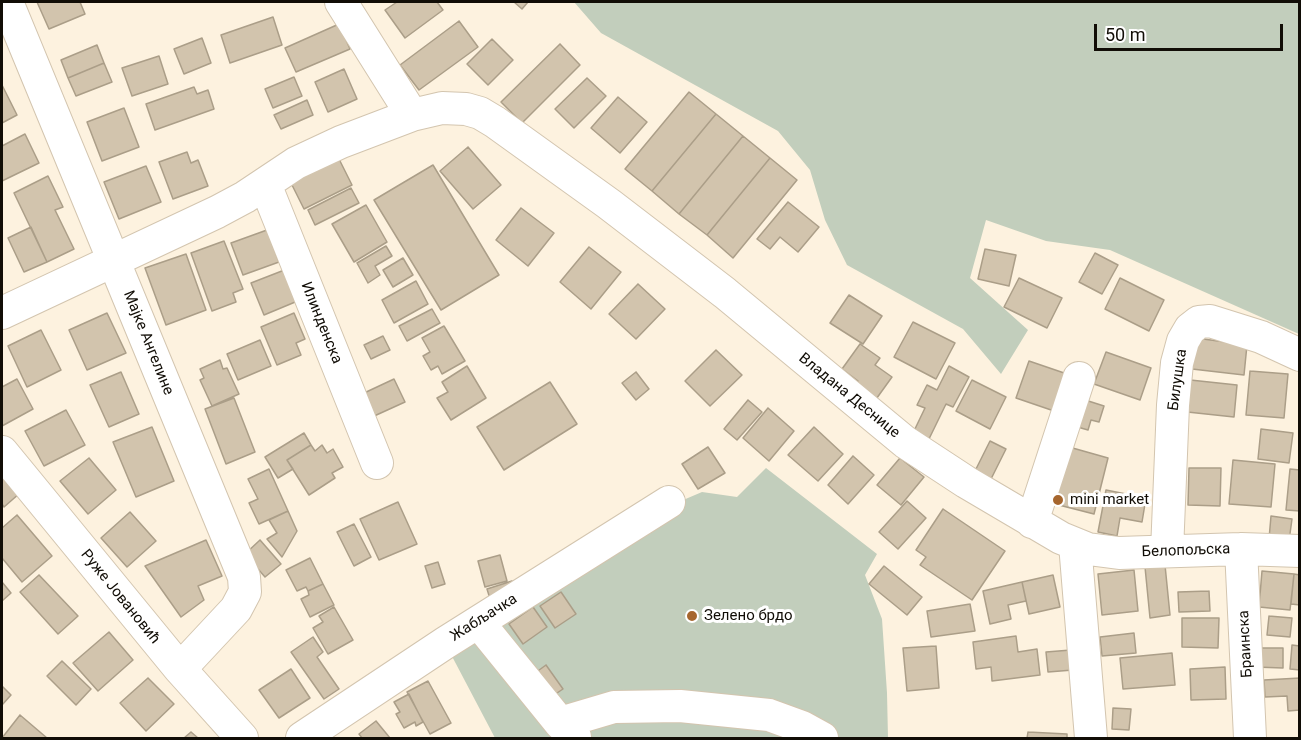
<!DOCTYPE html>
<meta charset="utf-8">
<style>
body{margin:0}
#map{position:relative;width:1301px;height:740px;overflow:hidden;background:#fdf2df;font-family:Roboto,sans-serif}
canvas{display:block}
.frame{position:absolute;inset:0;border:3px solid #110d06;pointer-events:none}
.scale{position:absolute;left:1094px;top:24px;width:189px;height:27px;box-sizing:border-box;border:3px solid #110d06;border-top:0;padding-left:8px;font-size:18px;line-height:21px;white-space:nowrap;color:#110d06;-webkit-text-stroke:4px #fff;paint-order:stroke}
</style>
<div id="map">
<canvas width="1301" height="740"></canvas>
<div class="frame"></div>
<div class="scale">50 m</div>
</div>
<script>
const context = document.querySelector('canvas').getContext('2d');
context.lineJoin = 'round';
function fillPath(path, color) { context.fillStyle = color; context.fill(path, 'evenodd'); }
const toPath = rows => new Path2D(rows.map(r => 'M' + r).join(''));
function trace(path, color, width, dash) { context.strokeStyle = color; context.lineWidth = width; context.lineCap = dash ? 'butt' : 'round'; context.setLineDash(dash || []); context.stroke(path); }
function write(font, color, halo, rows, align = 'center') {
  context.font = font + ' Roboto,sans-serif'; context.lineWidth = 6; context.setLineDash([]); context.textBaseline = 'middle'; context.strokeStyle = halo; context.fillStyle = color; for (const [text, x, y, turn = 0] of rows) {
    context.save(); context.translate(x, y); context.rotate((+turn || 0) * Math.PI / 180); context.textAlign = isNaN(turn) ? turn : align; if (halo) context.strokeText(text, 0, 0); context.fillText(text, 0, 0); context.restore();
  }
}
fillPath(toPath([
 [574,2,1299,2,1299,334,1110,250,1046,241,986,220,970,278,1028,330,1001,374,963,329,847,265,825,220,810,170,778,131,601,33],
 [766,468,877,554,865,575,882,619,887,693,888,738,495,738,445,643,648,515,702,492,737,497]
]), '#c2cebc');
const building = toPath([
 [37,2,80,2,85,14,49,29,37,2],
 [397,2,437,2,443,10,405,38,385,10,397,2],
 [514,2,528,2,522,9,514,2],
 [273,17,282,45,230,63,221,35,273,17],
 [459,21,478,47,419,90,400,65,459,21],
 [339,24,350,49,296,72,285,48,339,24],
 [202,38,211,63,184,74,174,49,202,38],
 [492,39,513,60,488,85,467,64,492,39],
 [560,44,580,65,522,123,501,102,560,44],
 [97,45,104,63,68,78,61,60,97,45],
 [159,56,168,84,132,96,122,68,159,56],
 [104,63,112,82,76,96,68,78,104,63],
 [344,69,357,99,328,112,315,82,344,69],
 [294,77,302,96,273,108,265,89,294,77],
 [587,78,606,96,574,128,555,109,587,78],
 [2,85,17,115,2,123,2,85],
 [194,87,197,94,208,90,214,109,155,130,146,104,194,87],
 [689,92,716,114,652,191,625,169,689,92],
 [618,97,647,122,620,153,591,128,618,97],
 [307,100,313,115,281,129,274,115,307,100],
 [124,108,139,147,102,161,87,122,124,108],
 [716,114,743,136,679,214,652,191,716,114],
 [25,134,39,163,2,181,2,146,25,134],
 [743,136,770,158,707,235,679,214,743,136],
 [468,147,501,185,473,209,440,171,468,147],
 [187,152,191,163,198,160,208,186,173,199,159,162,187,152],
 [336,153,352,185,304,209,288,177,336,153],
 [770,158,797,180,733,258,707,235,770,158],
 [433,165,499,275,441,310,374,200,433,165],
 [146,166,161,202,119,219,104,182,146,166],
 [48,176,63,207,55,210,74,249,47,262,14,193,48,176],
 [351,188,359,203,315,225,308,210,351,188],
 [788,202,819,227,798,252,780,237,770,249,757,239,788,202],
 [366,205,387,242,354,262,332,224,366,205],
 [521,208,554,233,528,266,496,240,521,208],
 [31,227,47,262,24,272,8,238,31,227],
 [267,230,279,262,243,275,231,243,267,230],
 [224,241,243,289,233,293,236,302,212,311,191,253,224,241],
 [386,246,392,256,375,266,380,275,368,283,357,263,386,246],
 [589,247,621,272,591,309,560,282,589,247],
 [985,249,1016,255,1009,286,978,279,985,249],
 [1095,253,1118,265,1102,294,1079,282,1095,253],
 [186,254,206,310,166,325,145,268,186,254],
 [403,258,413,275,393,287,383,270,403,258],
 [287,269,300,300,264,315,251,283,287,269],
 [1019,278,1062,298,1047,328,1004,307,1019,278],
 [1120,278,1164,300,1149,331,1105,309,1120,278],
 [416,281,428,304,394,323,382,300,416,281],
 [638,284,665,309,636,339,609,314,638,284],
 [849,295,882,316,863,344,830,323,849,295],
 [432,309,440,323,407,341,399,326,432,309],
 [107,313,126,353,87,370,69,330,107,313],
 [294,313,305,339,296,343,301,355,277,365,261,327,294,313],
 [913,322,955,343,936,379,894,357,913,322],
 [444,326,465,361,442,374,438,366,431,370,423,356,430,352,422,338,444,326],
 [41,330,61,370,27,387,8,346,41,330],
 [383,336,390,350,371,359,364,345,383,336],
 [1196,338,1247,345,1244,375,1192,369,1196,338],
 [260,340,271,366,238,380,227,354,260,340],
 [860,344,880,358,875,365,892,377,874,402,854,387,858,381,842,369,860,344],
 [716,350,742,375,710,406,685,381,716,350],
 [1106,352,1151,368,1140,400,1094,384,1106,352],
 [220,360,223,369,227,368,239,394,212,406,200,380,204,378,200,369,220,360],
 [1029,361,1070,375,1057,412,1016,398,1029,361],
 [467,366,486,398,451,420,437,398,448,392,442,382,467,366],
 [949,366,969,377,953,407,946,404,928,441,913,433,925,408,917,405,927,385,937,390,949,366],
 [1250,371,1288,374,1284,418,1246,415,1250,371],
 [121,372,139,414,109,427,90,385,121,372],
 [636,372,649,389,636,400,622,383,636,372],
 [17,379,33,409,2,426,2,387,17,379],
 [394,379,405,402,372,417,362,394,394,379],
 [1181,379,1237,385,1234,417,1178,411,1181,379],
 [972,380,1006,397,990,429,956,411,972,380],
 [550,382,577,424,504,470,477,427,550,382],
 [234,398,255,452,226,464,205,409,234,398],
 [1082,399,1104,406,1099,422,1091,420,1088,430,1074,426,1082,399],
 [748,400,762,412,737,440,724,429,748,400],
 [768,408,794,431,769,461,743,438,768,408],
 [66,410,85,445,44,466,25,431,66,410],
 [152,427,174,481,136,497,113,442,152,427],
 [814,427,843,454,818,481,788,455,814,427],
 [1261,429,1293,433,1289,463,1258,459,1261,429],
 [304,433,311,445,287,460,293,469,278,478,265,457,304,433],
 [990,441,1006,449,991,479,975,471,990,441],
 [311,445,315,451,322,445,327,453,333,449,343,467,332,473,335,478,309,495,287,460,311,445],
 [1062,445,1108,458,1094,514,1047,502,1062,445],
 [708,447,725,473,698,489,682,464,708,447],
 [853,456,874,475,848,504,828,485,853,456],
 [89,458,116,490,88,514,60,481,89,458],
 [900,458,924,477,901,505,877,485,900,458],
 [1233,460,1275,464,1271,507,1229,504,1233,460],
 [1189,468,1221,468,1220,506,1188,505,1189,468],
 [269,469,288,511,259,524,249,503,258,499,248,479,269,469],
 [1290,469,1300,470,1300,511,1286,510,1290,469],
 [2,472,20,493,4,507,2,504,2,472],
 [1106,490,1146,498,1142,522,1120,518,1117,536,1098,532,1106,490],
 [907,501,926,518,898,549,879,532,907,501],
 [398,502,417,544,379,560,360,519,398,502],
 [943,509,1005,551,972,600,920,565,926,557,916,550,943,509],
 [288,511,297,531,282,557,267,539,277,533,269,520,288,511],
 [130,512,156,541,127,567,101,538,130,512],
 [17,515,52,556,22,582,2,558,2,528,17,515],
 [1271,516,1292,519,1289,541,1269,539,1271,516],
 [354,524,371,557,354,566,337,532,354,524],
 [206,540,222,576,198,586,204,600,181,617,145,566,206,540],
 [260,540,281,564,265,577,245,554,260,540],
 [500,555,507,581,485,587,478,561,500,555],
 [310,558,323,584,308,591,306,587,297,591,286,570,310,558],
 [438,562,445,584,432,588,425,566,438,562],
 [1165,565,1170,615,1150,618,1145,567,1165,565],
 [884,566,922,597,907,615,869,584,884,566],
 [1134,570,1138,611,1102,615,1098,574,1134,570],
 [1262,571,1294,574,1290,610,1259,607,1262,571],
 [1294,574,1300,575,1300,605,1291,604,1294,574],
 [39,575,78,616,58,634,20,592,39,575],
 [1053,575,1060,607,1029,614,1022,582,1053,575],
 [512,581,516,594,491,602,487,589,512,581],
 [2,582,11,593,2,601,2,582],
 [1022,582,1026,601,1008,605,1011,619,990,624,983,591,1022,582],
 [323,584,334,605,310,617,301,599,309,595,308,591,323,584],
 [1209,591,1210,611,1179,612,1178,592,1209,591],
 [561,592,576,614,555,628,540,606,561,592],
 [970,604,975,631,931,637,927,611,970,604],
 [334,607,353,640,328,654,313,628,323,622,319,616,334,607],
 [533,607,547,627,523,644,509,624,533,607],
 [1269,616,1292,618,1290,637,1267,635,1269,616],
 [1182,618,1219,618,1218,648,1182,647,1182,618],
 [109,632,133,660,98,691,73,663,109,632],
 [1134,633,1136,653,1102,656,1100,637,1134,633],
 [1016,636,1018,652,1037,649,1040,675,992,681,991,667,976,669,973,642,1016,636],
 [313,637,323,652,317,657,339,689,324,699,291,652,313,637],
 [1292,645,1300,646,1300,670,1290,669,1292,645],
 [936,646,939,688,907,691,903,648,936,646],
 [1255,648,1283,648,1283,668,1255,667,1255,648],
 [1071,650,1073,670,1048,672,1046,652,1071,650],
 [1172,653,1175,685,1123,689,1120,658,1172,653],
 [62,661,91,689,76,705,47,676,62,661],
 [546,665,563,689,548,699,531,676,546,665],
 [1225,667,1226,699,1191,700,1190,669,1225,667],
 [291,669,310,698,279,718,259,690,291,669],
 [148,678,174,704,146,731,120,703,148,678],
 [1300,678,1300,710,1288,711,1287,696,1265,697,1264,680,1300,678],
 [428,681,451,723,430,734,407,692,428,681],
 [2,686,11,695,2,705,2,686],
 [409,694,423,722,416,726,415,722,404,728,396,714,400,712,394,702,409,694],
 [1113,708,1131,709,1129,730,1112,729,1113,708],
 [20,715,47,738,2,738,20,715],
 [376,721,390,738,362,738,359,734,376,721],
 [191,732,198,738,184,738,191,732],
 [1028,732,1067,734,1067,738,1027,738,1028,732]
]);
fillPath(building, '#d2c4ad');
trace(building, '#ab9e88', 1.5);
const minor = toPath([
 [7,2,244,577,245,592,236,609,180,669],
 [341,2,412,115],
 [265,184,377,463],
 [2,313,217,212,245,197,296,163,341,142,412,115,442,108,466,109,480,113,495,122,609,204,725,293,905,442,966,482,1061,538,1088,549,1119,553,1241,549,1300,551],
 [2,452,180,669,242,738],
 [1032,522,1079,378],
 [1075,544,1091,738],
 [1241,549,1250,738],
 [1167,551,1173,405,1177,363,1183,341,1190,329,1199,322,1210,321,1261,337,1300,355],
 [479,623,560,723,575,737],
 [560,723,614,707,680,706,769,715,802,727,822,738],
 [302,738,445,643,669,502]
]);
trace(minor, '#d3c5af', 34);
trace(minor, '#fff', 32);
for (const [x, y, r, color] of [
 [1058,500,6,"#a6662e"],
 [692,616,6,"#a6662e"]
]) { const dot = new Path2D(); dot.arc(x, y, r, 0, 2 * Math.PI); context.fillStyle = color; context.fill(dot); trace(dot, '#fff', 2); }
write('15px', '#110d06', '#fff', [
 ["Илинденска",321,323,68],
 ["Мајке Ангелине",148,343,68],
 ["Билушка",1178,380,-82],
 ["Владана Деснице",849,396,39],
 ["Белопољска",1186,551,-2],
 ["Руже Јовановић",120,597,51],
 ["Жабљачка",484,618,-32],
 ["Браинска",1246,644,-93]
]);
write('15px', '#110d06', '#fff', [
 ["mini market",1070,500],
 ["Зелено брдо",704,616]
], 'left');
</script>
